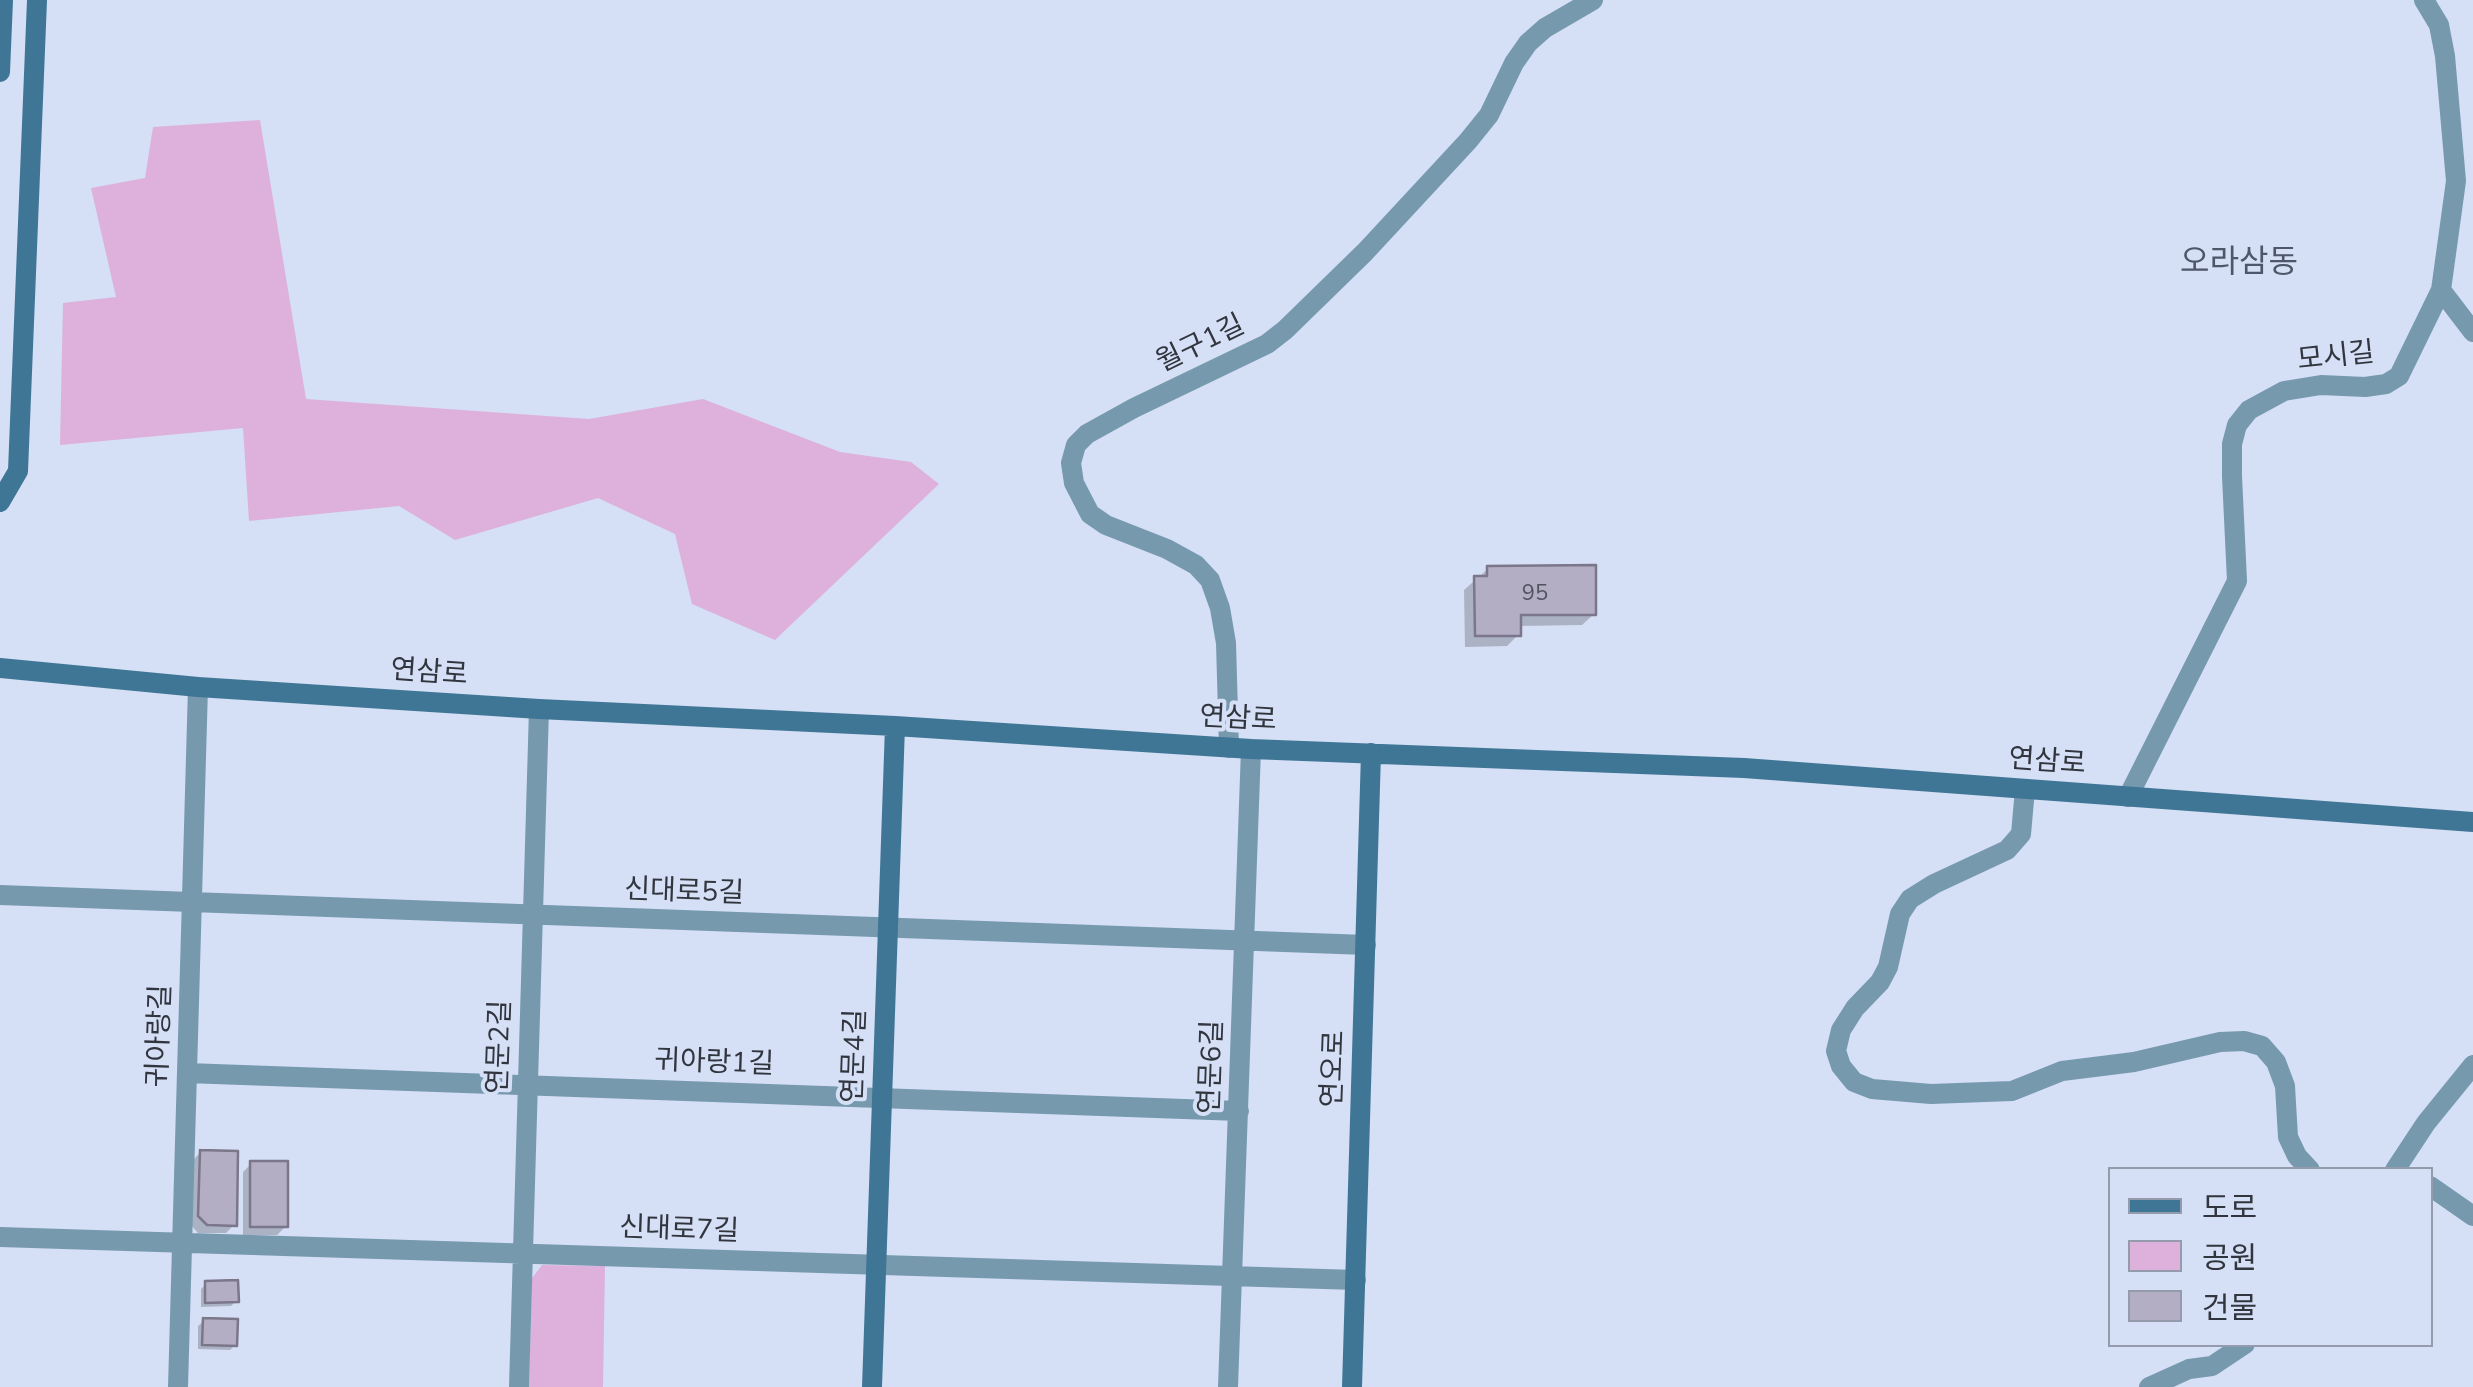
<!DOCTYPE html>
<meta charset="utf-8">
<style>
body{margin:0}
#map{position:relative;width:2473px;height:1387px;overflow:hidden;background:#d5dff5;font-family:"Nunito Sans","Noto Sans KR",sans-serif}
canvas{display:block}
.legend{position:absolute;left:2108px;top:1167px;width:325px;height:180px;box-sizing:border-box;background:#d5dff5;border:2px solid #939bac;margin:0;padding:12px 18px;list-style:none;font-size:30px;color:#31353e}
.legend li{display:flex;align-items:center;gap:20px;height:50px}
.legend b{width:50px;border:2px solid #939bac}
</style>
<div id="map">
<canvas width="2473" height="1387"></canvas>
<ul class="legend">
<li><b style="height:12px;background:#3f7695"></b>도로</li>
<li><b style="height:28px;background:#ddb1dc"></b>공원</li>
<li><b style="height:28px;background:#b3aec4"></b>건물</li>
</ul>
</div>
<script>
const context = document.querySelector('canvas').getContext('2d');
context.lineJoin = 'round';
function fillPath(path, color) { context.fillStyle = color; context.fill(path, 'evenodd'); }
const toPath = rows => new Path2D(rows.map(r => 'M' + r).join(''));
function trace(path, color, width, dash) { context.strokeStyle = color; context.lineWidth = width; context.lineCap = dash ? 'butt' : 'round'; context.setLineDash(dash || []); context.stroke(path); }
function write(font, color, halo, rows, align = 'center') {
  context.font = font + ' "Nunito Sans","Noto Sans KR",sans-serif'; context.lineWidth = 8; context.setLineDash([]); context.textBaseline = 'middle'; context.strokeStyle = halo; context.fillStyle = color; for (const [text, x, y, turn = 0] of rows) {
    context.save(); context.translate(x, y); context.rotate((+turn || 0) * Math.PI / 180); context.textAlign = isNaN(turn) ? turn : align; if (halo) context.strokeText(text, 0, 0); context.fillText(text, 0, 0); context.restore();
  }
}
fillPath(toPath([
 [260,120,306,399,589,419,703,399,840,452,911,462,939,484,775,640,692,604,675,534,598,498,455,540,399,506,249,521,243,428,60,445,63,303,116,297,91,188,145,178,153,127],
 [542,1265,605,1266,603,1387,529,1387,532,1278]
]), '#ddb1dc');
fillPath(toPath([
 [1489,568,1594,614,1582,625,1518,626,1518,635,1507,646,1465,647,1464,590],
 [201,1152,234,1225,226,1233,198,1233,191,1225,192,1161],
 [251,1164,286,1226,277,1235,243,1235,243,1172],
 [206,1284,236,1301,231,1306,201,1307,201,1289],
 [204,1321,235,1345,230,1350,198,1349,198,1326]
]), '#0003');
const building = toPath([
 [1596,565,1596,615,1521,615,1521,636,1475,636,1474,576,1487,576,1487,566,1596,565],
 [200,1150,238,1151,237,1226,207,1225,198,1216,200,1150],
 [250,1161,288,1161,288,1227,250,1227,250,1161],
 [238,1280,239,1302,205,1303,205,1281,238,1280],
 [203,1318,238,1319,237,1346,202,1345,203,1318]
]);
fillPath(building, '#b3aec4');
trace(building, '#7b768a', 2.5);
trace(toPath([
 [2441,290,2473,332],
 [1229,748,1226,643,1220,608,1210,580,1196,565,1167,549,1106,525,1090,514,1074,483,1071,463,1076,445,1087,434,1134,408,1267,344,1285,330,1365,252,1468,141,1489,115,1514,63,1528,43,1545,28,1593,0],
 [2025,789,2021,834,2007,850,1934,884,1910,899,1900,914,1888,967,1880,982,1855,1008,1841,1030,1836,1051,1841,1066,1854,1082,1872,1089,1931,1094,2012,1091,2062,1071,2134,1062,2220,1042,2244,1041,2262,1046,2276,1062,2285,1086,2288,1137,2297,1156,2310,1170],
 [2128,797,2237,581,2232,476,2232,444,2237,425,2249,410,2284,391,2321,385,2365,387,2386,384,2399,376,2441,290,2456,181,2445,56,2439,25,2424,0],
 [0,895,1366,945],
 [187,1073,1239,1111],
 [2395,1170,2426,1123,2473,1065],
 [2430,1186,2473,1216],
 [0,1237,1356,1280],
 [178,1387,198,687],
 [519,1387,539,709],
 [1228,1387,1251,749],
 [2149,1387,2189,1369,2212,1366,2245,1344]
]), '#7699ae', 20);
trace(toPath([
 [0,72,3,0],
 [0,502,18,471,37,0],
 [0,668,198,687,539,709,895,726,1251,749,1744,768,2473,822],
 [872,1387,895,726],
 [1352,1387,1371,753]
]), '#3f7695', 20);
write('22px', '#525360', null, [
 ["95",1535,595]
]);
write('28px', '#31353e', '#d5dff5', [
 ["월구1길",1201,345,-26],
 ["모시길",2336,358,-6],
 ["연삼로",429,674,4],
 ["연삼로",1238,720,3],
 ["연삼로",2047,763,4],
 ["신대로5길",684,893,2],
 ["귀아랑길",161,1036,-88],
 ["연문2길",501,1047,-88],
 ["연문4길",856,1056,-88],
 ["귀아랑1길",714,1064,2],
 ["연문6길",1213,1067,-88],
 ["연오로",1335,1069,-88],
 ["신대로7길",679,1231,2]
]);
write('32px', '#4e5669', '#d5dff5', [
 ["오라삼동",2239,264]
]);
</script>
